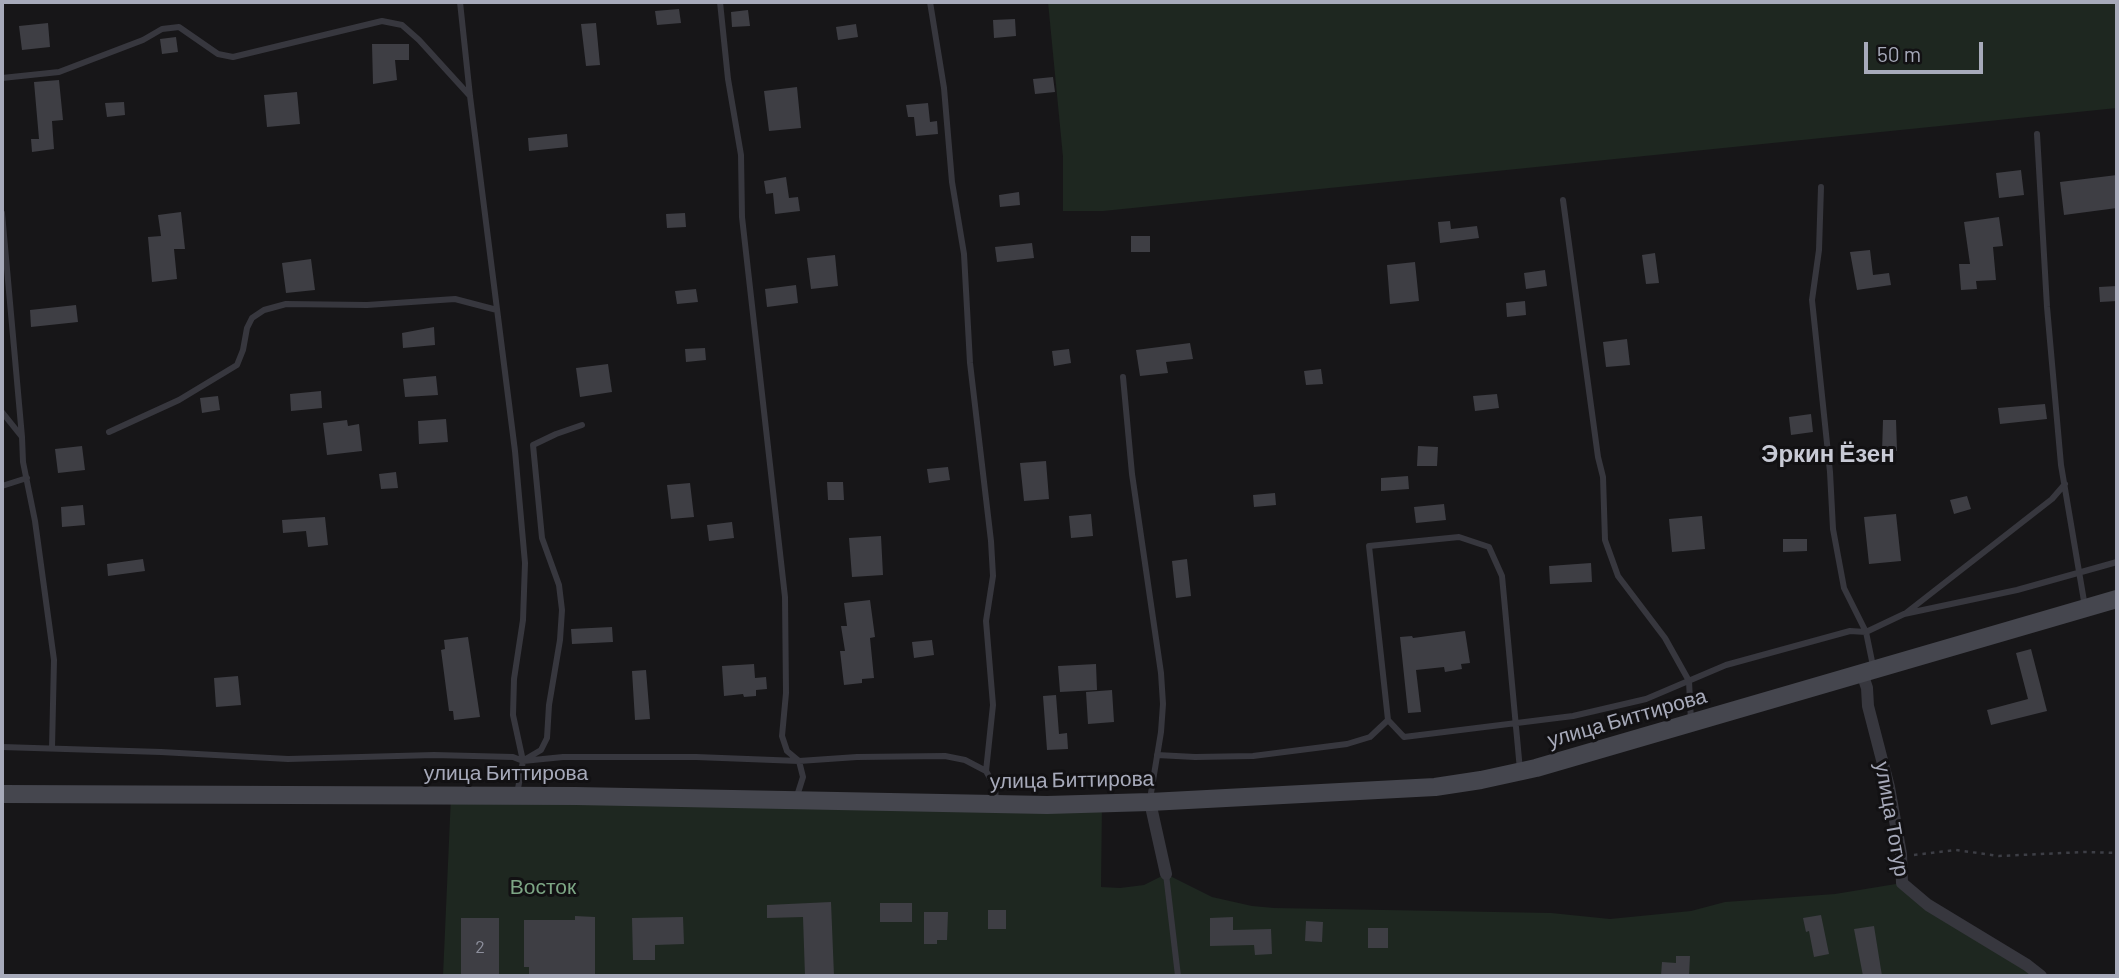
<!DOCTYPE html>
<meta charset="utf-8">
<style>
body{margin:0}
#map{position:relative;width:2119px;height:978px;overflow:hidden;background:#171618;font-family:Barlow,sans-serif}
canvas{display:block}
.frame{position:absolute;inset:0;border:4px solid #a7aaba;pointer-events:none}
.scale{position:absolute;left:1864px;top:42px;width:119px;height:32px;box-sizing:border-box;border:4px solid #a7aaba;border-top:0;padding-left:9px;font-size:21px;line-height:24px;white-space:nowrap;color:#a7aaba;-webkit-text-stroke:5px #121113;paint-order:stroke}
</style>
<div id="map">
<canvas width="2119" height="978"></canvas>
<div class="frame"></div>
<div class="scale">50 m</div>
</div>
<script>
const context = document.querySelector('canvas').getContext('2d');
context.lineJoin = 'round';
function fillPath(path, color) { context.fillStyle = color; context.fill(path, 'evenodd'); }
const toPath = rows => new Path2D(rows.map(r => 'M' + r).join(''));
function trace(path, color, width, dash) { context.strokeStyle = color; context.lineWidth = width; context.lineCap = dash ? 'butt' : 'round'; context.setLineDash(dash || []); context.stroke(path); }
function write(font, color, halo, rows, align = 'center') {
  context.font = font + ' Barlow,sans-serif'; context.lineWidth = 6; context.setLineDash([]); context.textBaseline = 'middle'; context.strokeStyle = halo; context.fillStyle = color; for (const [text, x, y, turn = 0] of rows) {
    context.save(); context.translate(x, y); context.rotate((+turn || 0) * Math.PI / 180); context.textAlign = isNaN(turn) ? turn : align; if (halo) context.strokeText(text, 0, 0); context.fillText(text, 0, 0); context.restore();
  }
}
fillPath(toPath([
 [1048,2,2117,2,2117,108,1103,211,1063,211,1063,157],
 [451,796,1102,803,1101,887,1120,888,1144,885,1166,874,1212,897,1252,906,1274,908,1551,913,1610,919,1691,911,1725,902,1835,894,1902,883,2041,976,443,976]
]), '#1e2720');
fillPath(toPath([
 [679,9,681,23,657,25,655,11],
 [748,10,750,26,732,27,731,12],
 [1015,19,1016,36,994,38,993,20],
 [48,23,50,47,22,50,19,26],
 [596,23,600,65,586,66,581,24],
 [856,24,858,37,838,40,836,27],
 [176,37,178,52,162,54,160,39],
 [372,44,409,44,409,60,395,60,397,80,373,84],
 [1053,77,1055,92,1035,94,1033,79],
 [59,80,63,120,52,121,54,149,32,152,31,139,39,139,34,82],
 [797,87,801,128,769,131,764,91],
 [297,92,300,124,267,127,264,95],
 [124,102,125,115,107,117,105,103],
 [928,103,930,122,937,121,938,134,916,136,914,117,908,117,906,105],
 [567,134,568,147,529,151,528,138],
 [2021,170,2024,195,1999,198,1996,173],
 [2117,175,2117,208,2064,215,2060,182],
 [786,177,789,198,798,197,800,211,775,214,773,193,766,194,764,181],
 [1019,192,1020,205,1000,207,999,195],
 [181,212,185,249,174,249,177,279,152,282,148,237,161,236,158,215],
 [685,213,686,227,667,228,666,214],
 [1999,217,2003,246,1993,247,1996,280,1976,281,1977,289,1961,290,1959,264,1970,264,1964,222],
 [1450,221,1451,229,1477,226,1479,238,1440,243,1438,222],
 [1131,236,1150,236,1150,252,1131,252],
 [1032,243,1034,258,997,262,995,247],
 [1870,250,1873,275,1889,273,1891,285,1857,290,1850,252],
 [1655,253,1659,283,1646,284,1642,255],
 [835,255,838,286,811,289,807,258],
 [311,259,315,290,286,293,282,263],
 [1415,262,1419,301,1390,304,1387,265],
 [1545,270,1547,286,1526,289,1524,273],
 [796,285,798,303,767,307,765,289],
 [2117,286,2117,301,2100,302,2099,287],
 [696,289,698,302,677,304,675,291],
 [1525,301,1526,315,1507,317,1506,303],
 [76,305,78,322,31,327,30,310],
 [434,327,435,345,403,348,402,333],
 [1627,339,1630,365,1606,367,1603,342],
 [1190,343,1193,359,1166,362,1168,373,1140,376,1136,350],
 [705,348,706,360,686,362,685,349],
 [1069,349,1071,363,1054,366,1052,351],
 [608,364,612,392,580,397,576,368],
 [1321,369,1323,384,1306,385,1304,371],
 [436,376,438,395,405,397,403,379],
 [321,391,322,408,291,411,290,394],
 [1497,394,1499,408,1475,411,1473,396],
 [218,396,220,410,202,413,200,398],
 [2045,404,2047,419,2000,424,1998,408],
 [1811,414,1813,432,1791,435,1789,417],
 [446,419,448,442,419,444,418,421],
 [347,420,348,426,359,424,362,451,327,455,323,423],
 [1883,420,1896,420,1897,451,1882,452],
 [82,446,85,470,58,473,55,449],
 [1418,446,1438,447,1437,466,1417,466],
 [1046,461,1049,499,1024,501,1020,463],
 [948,467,950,480,929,483,927,469],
 [396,472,398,488,381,489,379,474],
 [1408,476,1409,489,1381,491,1381,478],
 [827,482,843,482,844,500,828,500],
 [690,483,694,517,671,519,667,485],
 [1275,493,1276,505,1254,507,1253,495],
 [1967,496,1971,509,1954,514,1950,500],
 [1444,504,1446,520,1416,523,1414,507],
 [83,505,85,525,62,527,61,507],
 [1091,514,1093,536,1071,538,1069,516],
 [1896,514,1901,561,1869,564,1864,517],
 [1702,516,1705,549,1672,552,1669,519],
 [325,517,328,545,308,547,306,531,283,533,282,520],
 [732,522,734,538,709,541,707,525],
 [881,536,883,575,852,577,849,538],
 [1783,539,1807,539,1807,551,1783,552],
 [143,559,145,571,108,576,107,564],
 [1187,559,1191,596,1176,598,1172,561],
 [1591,563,1592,582,1550,584,1549,566],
 [870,600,875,637,870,638,874,678,862,679,862,683,844,685,840,651,845,651,841,626,847,626,844,603],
 [612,627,613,642,572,644,571,629],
 [1465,631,1470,663,1461,664,1462,669,1445,672,1444,667,1416,670,1421,712,1408,713,1400,637,1412,636,1413,638],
 [468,637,480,717,454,720,453,711,449,711,441,650,445,649,444,640],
 [932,640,934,655,914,658,912,642],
 [2031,649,2047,711,1991,725,1987,710,2028,699,2016,653],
 [754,664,755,678,766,677,767,689,756,690,756,696,744,697,743,694,724,696,722,666],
 [1096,664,1097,690,1060,692,1058,666],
 [646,670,650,719,635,720,632,671],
 [238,676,241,705,216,707,214,678],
 [1112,690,1114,722,1088,724,1086,692],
 [1056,695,1059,734,1067,733,1068,749,1047,750,1043,696],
 [831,902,834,976,805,976,803,917,767,918,767,905],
 [880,903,912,903,912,922,880,922],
 [988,910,1006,910,1006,929,988,929],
 [924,912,948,912,947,940,937,940,937,944,924,944],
 [1821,915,1829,954,1814,957,1809,931,1806,932,1803,918],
 [575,916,595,917,595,975,557,974,557,976,529,976,529,967,524,967,524,920,575,920],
 [683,917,684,944,655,945,655,960,633,960,632,918],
 [1233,917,1233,930,1271,929,1272,954,1255,955,1254,945,1210,946,1210,918],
 [461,918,499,918,499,976,461,976],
 [1306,921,1323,922,1322,942,1305,941],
 [1874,926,1882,976,1863,976,1854,929],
 [1368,928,1388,928,1388,948,1368,948],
 [1676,956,1690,956,1689,976,1661,976,1662,962,1676,963]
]), '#3e3e44');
trace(toPath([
 [1914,855,1956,850,1999,856,2084,852,2117,853]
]), '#3d3e45', 2.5, [3.5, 5]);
trace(toPath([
 [460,2,470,96,515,451,525,563,523,620,514,679,513,715,523,761,517,794],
 [720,2,728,79,741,155,742,217,785,597,786,693,782,736,787,751,799,761,803,777,797,796],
 [930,2,944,88,952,182,964,254,970,363,991,541,993,576,986,621,993,705,986,771,995,787,996,802],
 [2,78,59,72,143,40,162,29,179,27,218,54,233,57,382,21,402,25,419,40,470,96],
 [2037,134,2047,307,2061,465,2085,607],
 [1821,187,1819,250,1812,300,1830,472,1833,529,1844,588,1866,632,1873,666],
 [1563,200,1598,457,1603,477,1605,540,1618,576,1665,638,1689,681,1691,721],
 [2,213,22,437],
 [1123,377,1132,474,1161,673,1163,704,1161,732,1150,799],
 [2,412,22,437,23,462,35,521,54,660,52,748],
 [109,432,179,400,237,365,243,350,247,328,252,318,264,310,286,304,367,305,455,299,497,310],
 [2,486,27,478],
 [1906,613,2052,499,2065,484],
 [1388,720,1404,737,1573,716,1646,699,1726,665,1850,631,1866,632,1904,614,2017,590,2117,562],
 [2,747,161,752,288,759,434,755,513,757,523,761,563,757,696,757,799,761,857,757,945,756,965,760,986,771],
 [1157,755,1195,757,1253,756,1347,744,1370,737,1388,720,1369,546,1459,537,1489,547,1502,576,1520,770],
 [524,760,541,750,547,738,549,705,560,640,562,610,559,585,542,538,533,445,556,434,582,425],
 [1166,874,1178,976]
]), '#37373e', 6);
trace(toPath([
 [1862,673,1867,688,1868,706,1889,787,1901,854,1902,883,1928,905,2027,965,2041,976],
 [1150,802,1166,874]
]), '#37373e', 12);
trace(toPath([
 [2,794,576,796,1047,805,1150,802,1435,787,1481,780,1536,768,2117,599]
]), '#45464e', 18);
write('18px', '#8d8f9c', null, [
 ["2",480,947]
]);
write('21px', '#a7aaba', '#121113', [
 ["улица Биттирова",1627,718,-16],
 ["улица Биттирова",506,773],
 ["улица Биттирова",1072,780,-1],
 ["улица Тотур",1892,819,80]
]);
write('21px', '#7da685', '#121113', [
 ["Восток",543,887]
]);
write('bold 24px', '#c8cad5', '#121113', [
 ["Эркин Ёзен",1828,454]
]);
</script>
